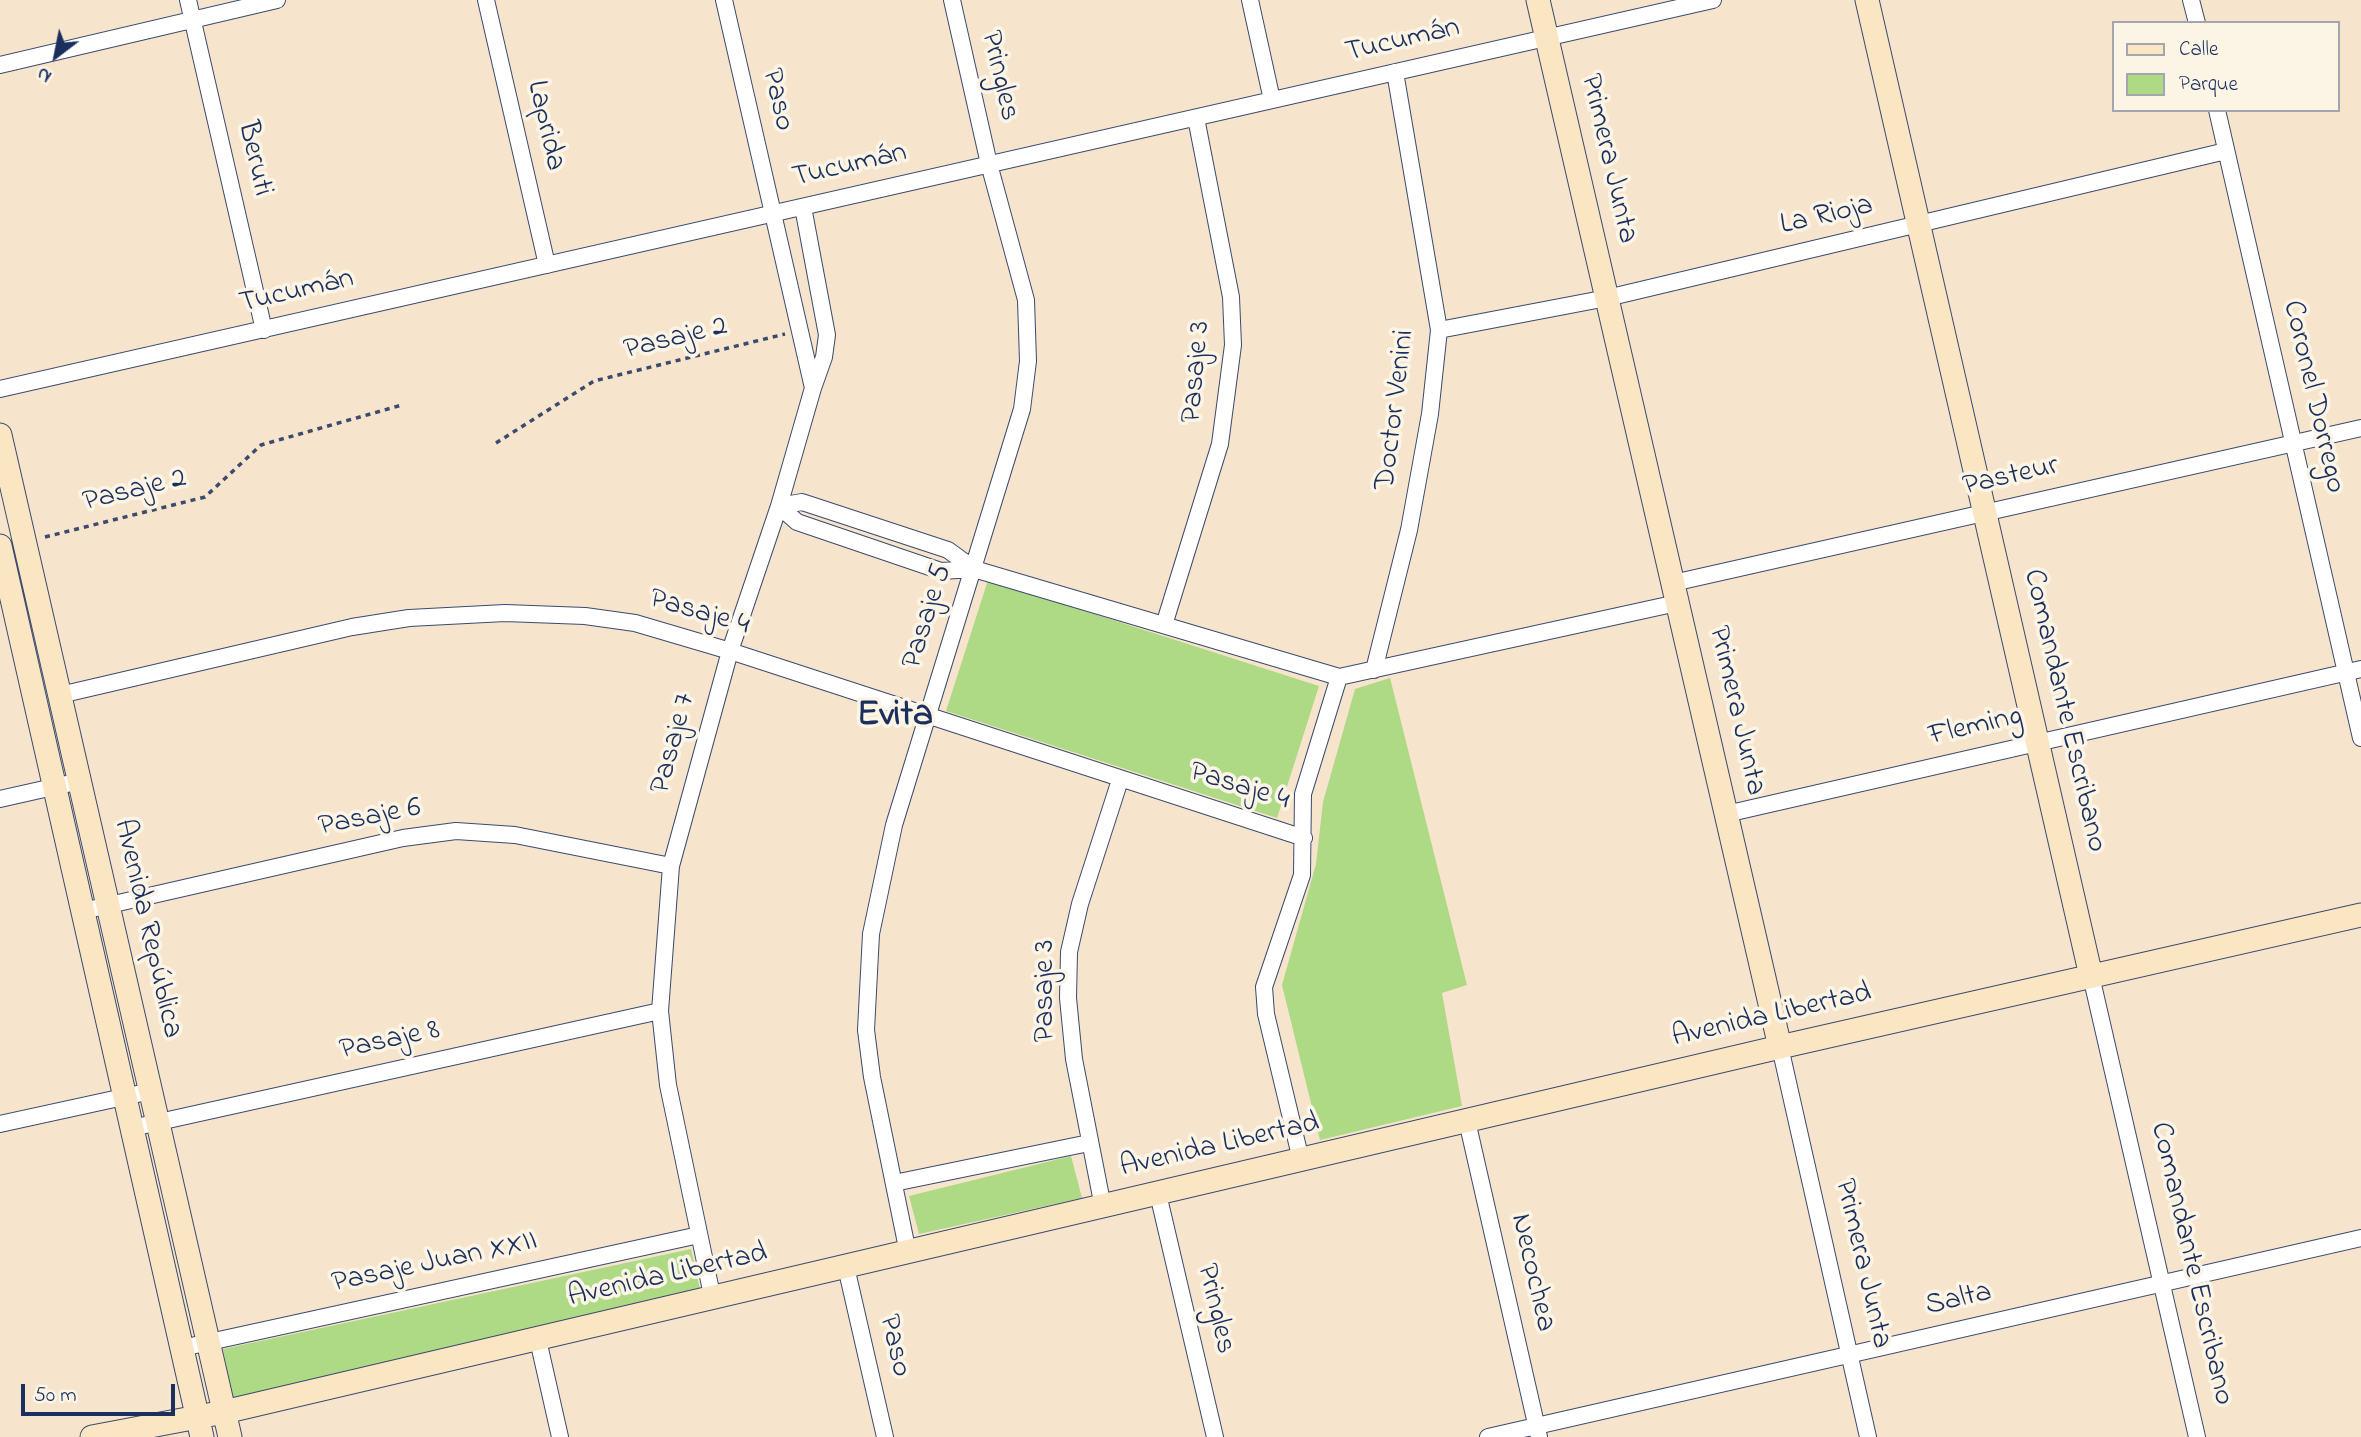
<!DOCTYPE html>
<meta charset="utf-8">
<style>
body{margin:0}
#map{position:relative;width:2361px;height:1437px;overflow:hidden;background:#f6e5cc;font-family:"Indie Flower",sans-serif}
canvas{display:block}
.legend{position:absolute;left:2112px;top:21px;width:228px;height:91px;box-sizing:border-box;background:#fcf5e5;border:2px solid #a2a6af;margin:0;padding:9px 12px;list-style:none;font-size:21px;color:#1b2f5e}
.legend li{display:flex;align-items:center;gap:14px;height:35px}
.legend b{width:35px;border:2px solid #a2a6af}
.north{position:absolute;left:21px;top:21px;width:70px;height:70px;-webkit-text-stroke:5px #fcf5e5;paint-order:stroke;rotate:212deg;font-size:19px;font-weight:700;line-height:28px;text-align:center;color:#1b2f5e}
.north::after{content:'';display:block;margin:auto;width:24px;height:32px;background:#1b2f5e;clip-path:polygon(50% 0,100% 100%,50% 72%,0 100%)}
.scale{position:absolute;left:21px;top:1384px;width:154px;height:32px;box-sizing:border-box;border:4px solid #1b2f5e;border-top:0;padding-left:9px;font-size:21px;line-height:24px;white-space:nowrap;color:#1b2f5e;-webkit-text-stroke:5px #fcf5e5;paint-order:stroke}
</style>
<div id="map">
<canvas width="2361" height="1437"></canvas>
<ul class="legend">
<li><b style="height:9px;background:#fbe6c4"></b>Calle</li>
<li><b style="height:19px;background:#aed985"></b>Parque</li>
</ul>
<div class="north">N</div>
<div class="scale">50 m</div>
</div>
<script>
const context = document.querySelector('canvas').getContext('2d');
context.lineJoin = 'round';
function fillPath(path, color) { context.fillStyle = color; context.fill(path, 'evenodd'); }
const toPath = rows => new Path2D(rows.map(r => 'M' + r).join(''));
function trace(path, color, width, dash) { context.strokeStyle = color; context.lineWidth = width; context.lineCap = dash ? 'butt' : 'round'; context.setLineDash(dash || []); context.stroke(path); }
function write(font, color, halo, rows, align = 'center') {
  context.font = font + ' "Indie Flower",sans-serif'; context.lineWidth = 7; context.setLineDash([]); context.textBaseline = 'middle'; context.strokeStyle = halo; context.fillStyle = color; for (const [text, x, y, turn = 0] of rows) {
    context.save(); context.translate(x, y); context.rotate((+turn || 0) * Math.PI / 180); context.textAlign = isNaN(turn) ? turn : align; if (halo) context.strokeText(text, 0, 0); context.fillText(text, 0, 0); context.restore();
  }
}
fillPath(toPath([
 [988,580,1319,686,1277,818,946,711],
 [1390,678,1467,985,1442,993,1462,1106,1320,1140,1282,985,1316,864,1323,802,1355,689],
 [1071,1156,1082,1198,919,1234,909,1196],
 [691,1249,701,1294,233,1402,223,1349]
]), '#aed985');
const street = toPath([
 [188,0,264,330],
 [486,0,547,265],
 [1250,0,1272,100],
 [2191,0,2197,23],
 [0,65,277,0],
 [2217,110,2361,738],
 [803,207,827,335,824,357,813,388],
 [1439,330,1607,298,2226,151],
 [0,389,1713,0],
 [779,506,797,522,941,571,974,569,1339,677,1677,603],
 [779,506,802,502,948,550,974,569],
 [1673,583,2361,428],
 [1164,625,1220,444,1233,345,1231,297,1196,118],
 [1374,670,1409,530,1430,414,1439,330,1395,72],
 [60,695,352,627,409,618,505,613,585,616,635,623,730,651,1304,838],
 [0,799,80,781],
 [1726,814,2361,669],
 [83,911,403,838,456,831,515,835,671,866],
 [2091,976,2197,1437],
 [1780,1047,1868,1437],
 [1467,1121,1539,1437],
 [0,1124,151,1091],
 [132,1128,660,1011],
 [1301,1160,1266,1014,1264,987,1302,875,1303,794,1339,677],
 [894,1183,1089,1143],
 [1158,1194,1215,1437],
 [1103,1207,1074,1059,1068,998,1069,952,1080,904,1120,780],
 [908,1253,872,1077,866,1030,871,934,894,825,1022,409,1028,361,1026,300,989,164,952,0],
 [846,1267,885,1437],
 [713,1300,668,1085,660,1011,671,866,730,651,779,506,813,388,724,0],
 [538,1340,560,1437],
 [182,1348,699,1235],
 [1488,1437,2361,1238]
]);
const secondary = toPath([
 [1538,0,1780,1047],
 [1867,0,2091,976],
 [0,435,230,1437],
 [0,546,202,1437],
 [92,1437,224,1412,1780,1047,2361,915]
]);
trace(street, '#3c4a6e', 18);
trace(secondary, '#3c4a6e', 25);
trace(toPath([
 [496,443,594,381,785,334],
 [45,537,205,497,261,445,402,405]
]), '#3c4a6e', 3.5, [5, 5]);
trace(street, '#fff', 16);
trace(secondary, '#fbe6c4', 23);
write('30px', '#1b2f5e', '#fcf5e5', [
 ["Tucumán",1403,42,-13],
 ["Pringles",998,76,77],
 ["Paso",776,100,77],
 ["Laprida",544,126,77],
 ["Beruti",253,159,77],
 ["Primera Junta",1607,159,77],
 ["Tucumán",850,167,-13],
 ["La Rioja",1827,217,-13],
 ["Tucumán",297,293,-13],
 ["Pasaje 2",676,340,-14],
 ["Pasaje 3",1198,372,-85],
 ["Coronel Dorrego",2312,397,77],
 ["Doctor Venini",1397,410,-83],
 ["Pasteur",2011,478,-13],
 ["Pasaje 2",135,492,-14],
 ["Pasaje 4",699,614,16],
 ["Pasaje 5",929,617,-73],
 ["Primera Junta",1735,711,77],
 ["Comandante Escribano",2063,711,77],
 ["Fleming",1976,728,-13],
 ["Pasaje 7",675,744,-75],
 ["Pasaje 4",1239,788,17],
 ["Pasaje 6",370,819,-11],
 ["Avenida República",146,929,77],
 ["Pasaje 3",1047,991,-90],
 ["Avenida Libertad",1772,1017,-13],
 ["Pasaje 8",390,1042,-12],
 ["Avenida Libertad",1220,1147,-13],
 ["Pasaje Juan XXII",435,1264,-12],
 ["Primera Junta",1861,1264,77],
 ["Comandante Escribano",2190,1264,77],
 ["Necochea",1531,1273,77],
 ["Avenida Libertad",668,1277,-13],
 ["Salta",1959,1301,-13],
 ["Pringles",1214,1309,77],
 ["Paso",893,1346,77]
]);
write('bold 37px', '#1b2f5e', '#fcf5e5', [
 ["Evita",895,718]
]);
</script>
